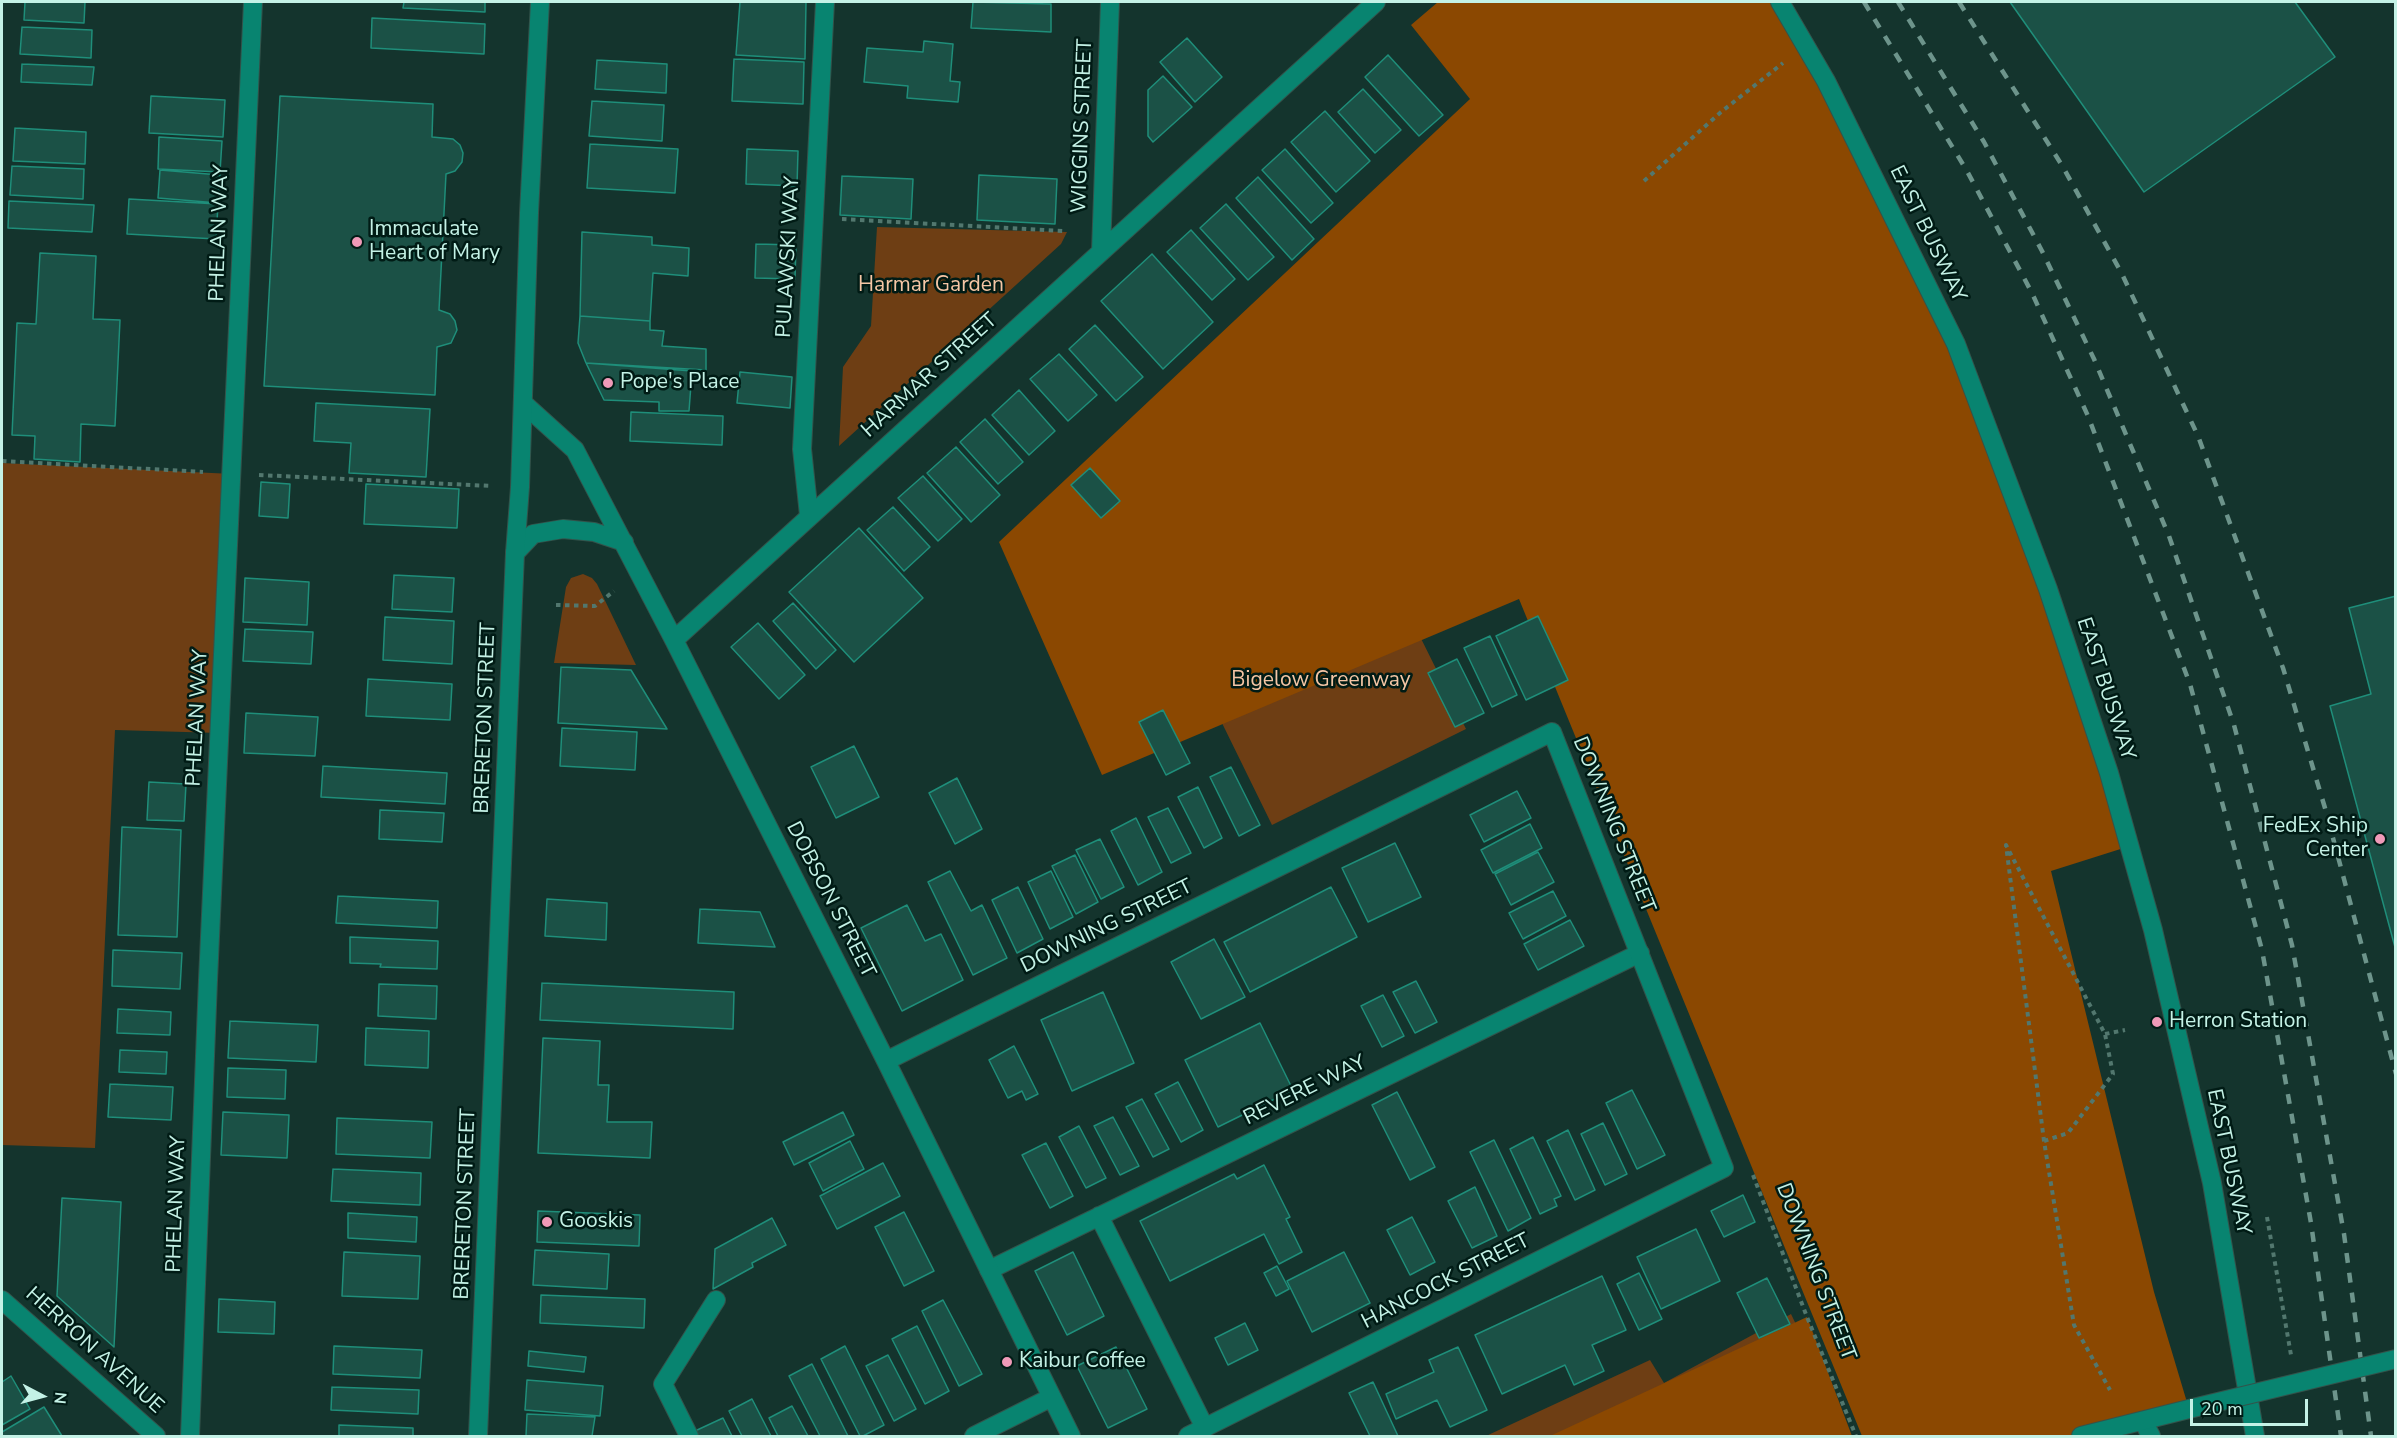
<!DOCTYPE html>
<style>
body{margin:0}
#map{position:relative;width:2397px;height:1438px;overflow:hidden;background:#14342d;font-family:"Nunito Sans",sans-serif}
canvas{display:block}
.frame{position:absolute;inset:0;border:3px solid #c4f2e6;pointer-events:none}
.north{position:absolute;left:12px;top:1366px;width:60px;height:60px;-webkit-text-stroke:4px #001b15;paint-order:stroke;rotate:96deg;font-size:16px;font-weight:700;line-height:24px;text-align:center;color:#c4f2e6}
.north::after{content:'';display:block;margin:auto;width:21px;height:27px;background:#c4f2e6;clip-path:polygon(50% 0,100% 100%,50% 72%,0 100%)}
.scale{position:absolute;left:2190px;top:1399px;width:118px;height:27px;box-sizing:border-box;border:3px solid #c4f2e6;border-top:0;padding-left:8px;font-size:18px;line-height:21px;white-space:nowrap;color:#c4f2e6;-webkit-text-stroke:4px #001b15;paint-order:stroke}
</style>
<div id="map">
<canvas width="2397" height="1438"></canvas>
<div class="frame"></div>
<div class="north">N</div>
<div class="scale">20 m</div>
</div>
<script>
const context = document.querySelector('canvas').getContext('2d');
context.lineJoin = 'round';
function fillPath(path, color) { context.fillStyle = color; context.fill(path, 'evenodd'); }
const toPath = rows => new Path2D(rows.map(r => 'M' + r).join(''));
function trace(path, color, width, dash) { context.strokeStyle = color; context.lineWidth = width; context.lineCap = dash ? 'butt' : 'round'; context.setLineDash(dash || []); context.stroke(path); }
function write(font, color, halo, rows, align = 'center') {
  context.font = font + ' "Nunito Sans",sans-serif'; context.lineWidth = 5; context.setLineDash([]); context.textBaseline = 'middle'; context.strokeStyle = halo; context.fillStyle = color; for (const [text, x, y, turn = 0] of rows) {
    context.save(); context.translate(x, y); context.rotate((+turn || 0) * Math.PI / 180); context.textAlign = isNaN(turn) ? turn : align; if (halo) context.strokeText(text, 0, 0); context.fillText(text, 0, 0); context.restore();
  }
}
fillPath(toPath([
 [877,227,1067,232,1061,244,839,446,843,367,871,326],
 [2,463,233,474,220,733,115,730,95,1148,2,1145],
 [1377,550,1466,729,1272,825,1170,617],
 [583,574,592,578,597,584,636,665,554,663,566,587,571,578],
 [1791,1314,1850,1436,1486,1436,1650,1360,1664,1383]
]), '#6e3e14');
fillPath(toPath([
 [1438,2,1780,2,1956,344,2130,846,2051,871,2154,1292,2189,1409,2081,1436,1862,1436,1519,599,1102,775,999,542,1470,99,1411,25],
 [1807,1317,1852,1436,1550,1436]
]), '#8b4801');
const building = toPath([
 [25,2,85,2,84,23,24,20,25,2],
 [404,2,485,2,485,12,403,8,404,2],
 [740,2,806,2,805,59,736,55,740,2],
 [973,2,1051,4,1051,32,971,28,973,2],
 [2010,2,2295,2,2335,57,2144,192,2010,2],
 [372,18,485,24,484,54,371,48,372,18],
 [22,27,92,30,91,58,20,54,22,27],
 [1187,38,1222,77,1195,102,1160,62,1187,38],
 [924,41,953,44,950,81,960,82,958,102,907,98,908,86,864,82,867,48,923,52,924,41],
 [1388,55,1443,115,1419,136,1365,77,1388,55],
 [734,59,804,62,803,104,732,101,734,59],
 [597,60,667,64,666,93,595,89,597,60],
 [22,64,94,67,92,85,21,82,22,64],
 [1163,76,1192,107,1153,142,1148,136,1148,90,1163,76],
 [1363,89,1401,130,1375,153,1338,112,1363,89],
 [151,96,225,100,223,137,149,133,151,96],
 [280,96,433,104,432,137,453,139,460,145,463,153,462,162,455,171,446,174,439,310,450,314,455,321,457,330,451,343,437,347,435,395,264,386,280,96],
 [592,101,664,105,662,141,589,136,592,101],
 [1325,111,1370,161,1336,192,1291,142,1325,111],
 [15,128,86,132,85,164,13,161,15,128],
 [159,137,222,141,220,172,158,169,159,137],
 [590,144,678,149,675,193,587,188,590,144],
 [747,149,798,151,797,186,746,184,747,149],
 [1285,149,1333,203,1311,223,1262,170,1285,149],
 [12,166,84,169,83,199,10,195,12,166],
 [160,170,220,175,218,203,158,198,160,170],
 [979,175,1057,179,1055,224,977,220,979,175],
 [842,176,913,179,911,219,840,215,842,176],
 [1258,177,1314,239,1292,260,1236,198,1258,177],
 [129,199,218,204,216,239,127,234,129,199],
 [9,201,94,205,92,232,8,228,9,201],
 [1226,204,1274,257,1248,280,1200,228,1226,204],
 [1191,230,1235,279,1212,300,1167,252,1191,230],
 [582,232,652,237,652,245,689,248,688,276,653,273,650,321,580,316,582,232],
 [756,244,796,245,795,279,755,278,756,244],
 [40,253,96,256,93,319,120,320,115,426,81,424,80,462,34,459,35,436,12,435,17,323,36,324,40,253],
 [1152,254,1213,322,1163,369,1101,301,1152,254],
 [580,316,650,321,650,330,664,331,662,346,706,349,706,370,586,363,578,343,580,316],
 [1095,325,1143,377,1116,401,1069,349,1095,325],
 [1059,354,1097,395,1068,421,1030,379,1059,354],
 [586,363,692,371,689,411,659,411,659,402,604,400,586,363],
 [740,372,792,377,790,408,737,403,740,372],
 [1019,390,1055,431,1029,455,992,415,1019,390],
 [316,403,430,409,426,477,349,473,351,443,314,441,316,403],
 [631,412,723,416,722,445,630,441,631,412],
 [985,419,1023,462,998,484,960,442,985,419],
 [956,447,1000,495,971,522,927,473,956,447],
 [1090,468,1120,501,1101,518,1071,485,1090,468],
 [923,476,962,519,938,541,898,498,923,476],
 [261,482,290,484,288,518,259,516,261,482],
 [366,484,459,489,457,528,364,524,366,484],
 [893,507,930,547,904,571,867,530,893,507],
 [859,528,923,598,854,662,789,592,859,528],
 [394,575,454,578,452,612,392,609,394,575],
 [245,578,309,582,307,625,243,622,245,578],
 [2396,596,2396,951,2330,706,2371,694,2349,608,2396,596],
 [793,603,836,650,816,669,773,621,793,603],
 [1538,616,1568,680,1526,700,1496,636,1538,616],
 [385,617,454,621,452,664,383,660,385,617],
 [758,623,805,675,779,699,731,647,758,623],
 [245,629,313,632,311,664,243,661,245,629],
 [1490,636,1517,695,1492,707,1464,648,1490,636],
 [1457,659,1484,713,1455,727,1428,673,1457,659],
 [561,667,631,670,667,729,558,723,561,667],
 [368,679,452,684,450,720,366,716,368,679],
 [1163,710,1190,763,1166,775,1139,722,1163,710],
 [246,713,318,717,315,756,244,753,246,713],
 [562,728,637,732,635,770,560,766,562,728],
 [854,746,879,797,836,818,811,767,854,746],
 [323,766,447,773,445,804,321,797,323,766],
 [1231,767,1260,825,1239,836,1210,777,1231,767],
 [957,778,982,829,955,844,929,793,957,778],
 [149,782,186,784,184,821,147,820,149,782],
 [1198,787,1222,838,1204,848,1178,797,1198,787],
 [1517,791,1531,818,1484,842,1470,815,1517,791],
 [1168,808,1191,853,1171,863,1148,817,1168,808],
 [380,810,444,813,442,842,379,839,380,810],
 [1136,818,1162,872,1138,885,1111,831,1136,818],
 [1530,824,1542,848,1493,873,1481,850,1530,824],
 [122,827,181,830,177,937,118,935,122,827],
 [1100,839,1124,887,1101,899,1076,850,1100,839],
 [1395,843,1421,897,1368,922,1342,868,1395,843],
 [1538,852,1554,882,1511,905,1495,874,1538,852],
 [1075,855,1098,902,1076,914,1052,866,1075,855],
 [950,871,971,911,982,905,1007,958,973,975,928,882,950,871],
 [1051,871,1073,917,1050,929,1028,882,1051,871],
 [1018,887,1043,939,1017,953,992,900,1018,887],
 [1331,887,1357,937,1250,992,1224,942,1331,887],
 [1553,891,1566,916,1523,939,1509,913,1553,891],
 [338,896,438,901,437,928,336,923,338,896],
 [547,899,607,903,606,940,545,936,547,899],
 [907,905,925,941,941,934,963,980,902,1011,861,928,907,905],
 [700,909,760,912,775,947,698,943,700,909],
 [1570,920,1584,946,1538,970,1524,944,1570,920],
 [350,937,438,941,437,969,380,967,381,964,350,963,350,937],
 [1214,939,1245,997,1201,1019,1171,962,1214,939],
 [113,950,182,953,180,989,112,986,113,950],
 [1416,981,1437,1022,1415,1033,1393,992,1416,981],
 [542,983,734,992,733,1029,540,1020,542,983],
 [379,984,437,986,436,1019,378,1016,379,984],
 [1103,992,1134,1063,1072,1091,1041,1020,1103,992],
 [1383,995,1404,1036,1382,1047,1361,1006,1383,995],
 [118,1009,171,1012,170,1035,117,1033,118,1009],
 [230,1021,318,1025,316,1062,228,1058,230,1021],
 [1260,1023,1293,1090,1218,1127,1185,1060,1260,1023],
 [366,1028,429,1031,428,1068,365,1065,366,1028],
 [543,1038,600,1041,598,1085,609,1085,607,1122,652,1122,650,1158,538,1153,543,1038],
 [1014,1046,1038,1094,1026,1100,1022,1091,1008,1098,989,1060,1014,1046],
 [120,1050,167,1052,166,1074,119,1072,120,1050],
 [228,1068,286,1070,285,1099,227,1097,228,1068],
 [1178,1082,1203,1130,1181,1142,1155,1094,1178,1082],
 [110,1084,173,1087,171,1120,108,1117,110,1084],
 [1632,1090,1665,1155,1637,1169,1606,1103,1632,1090],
 [1397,1092,1435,1167,1410,1180,1372,1105,1397,1092],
 [1142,1099,1169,1149,1153,1157,1126,1107,1142,1099],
 [223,1112,289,1115,287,1158,221,1155,223,1112],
 [843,1112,854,1135,794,1165,783,1142,843,1112],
 [1113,1117,1139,1166,1120,1175,1094,1126,1113,1117],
 [337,1118,432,1122,430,1158,336,1154,337,1118],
 [1603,1123,1627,1174,1605,1185,1581,1134,1603,1123],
 [1079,1126,1106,1178,1086,1188,1059,1137,1079,1126],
 [1568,1130,1595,1190,1575,1200,1547,1141,1568,1130],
 [1533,1137,1561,1196,1554,1199,1557,1206,1540,1214,1510,1149,1533,1137],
 [1494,1140,1531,1218,1508,1231,1470,1152,1494,1140],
 [850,1141,864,1169,823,1191,809,1163,850,1141],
 [1046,1143,1073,1196,1050,1208,1022,1155,1046,1143],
 [883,1163,900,1196,837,1229,820,1196,883,1163],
 [1264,1165,1290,1217,1286,1219,1302,1252,1279,1264,1264,1234,1170,1281,1140,1221,1234,1174,1237,1179,1264,1165],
 [333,1169,421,1173,420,1205,331,1201,333,1169],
 [1475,1187,1497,1236,1472,1248,1448,1201,1475,1187],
 [1743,1195,1755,1222,1724,1237,1711,1211,1743,1195],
 [62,1198,121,1202,114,1347,57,1296,62,1198],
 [538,1211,640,1215,639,1246,537,1242,538,1211],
 [904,1212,934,1271,904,1286,875,1227,904,1212],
 [348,1213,417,1217,416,1242,348,1238,348,1213],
 [1412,1217,1435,1262,1410,1275,1387,1230,1412,1217],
 [772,1218,786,1245,752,1263,753,1267,713,1289,715,1249,772,1218],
 [1696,1229,1720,1281,1661,1309,1637,1257,1696,1229],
 [535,1250,609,1254,607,1289,533,1285,535,1250],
 [344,1252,420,1256,418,1299,342,1296,344,1252],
 [1073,1252,1104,1316,1067,1335,1035,1271,1073,1252],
 [1344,1252,1370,1303,1312,1332,1287,1281,1344,1252],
 [1277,1266,1289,1289,1276,1296,1264,1273,1277,1266],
 [1639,1273,1662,1319,1639,1330,1617,1284,1639,1273],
 [1602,1276,1626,1330,1592,1345,1604,1371,1574,1385,1565,1365,1502,1394,1475,1335,1602,1276],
 [1767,1278,1790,1324,1759,1338,1737,1293,1767,1278],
 [541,1295,645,1299,644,1328,540,1323,541,1295],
 [219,1299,275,1302,274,1334,218,1332,219,1299],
 [943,1300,982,1374,959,1386,922,1311,943,1300],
 [1245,1323,1258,1350,1228,1365,1215,1338,1245,1323],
 [917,1326,949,1391,925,1404,892,1339,917,1326],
 [334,1346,422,1350,420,1378,333,1374,334,1346],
 [845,1346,884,1425,863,1436,860,1436,821,1359,845,1346],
 [1116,1347,1147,1409,1108,1428,1077,1366,1116,1347],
 [1458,1347,1487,1410,1450,1427,1437,1400,1396,1419,1386,1394,1434,1372,1429,1360,1458,1347],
 [529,1351,586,1357,584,1372,528,1366,529,1351],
 [888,1355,916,1409,894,1421,866,1366,888,1355],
 [812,1364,848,1436,820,1436,789,1376,812,1364],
 [11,1376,30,1409,2,1425,2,1382,11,1376],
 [527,1380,603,1386,600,1416,525,1410,527,1380],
 [1373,1382,1398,1436,1370,1436,1349,1393,1373,1382],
 [332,1387,419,1390,418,1414,331,1410,332,1387],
 [752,1399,771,1436,742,1436,729,1411,752,1399],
 [792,1406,808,1436,778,1436,769,1418,792,1406],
 [44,1407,62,1436,2,1436,2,1432,44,1407],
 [527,1414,595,1417,592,1436,526,1436,527,1414],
 [723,1418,732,1436,698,1436,695,1431,723,1418],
 [339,1425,413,1428,413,1436,339,1436,339,1425]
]);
fillPath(building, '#1b5146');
trace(building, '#1f8e7a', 1.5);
const lane = toPath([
 [1780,2,1826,81,1956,344,2048,589,2109,773,2153,930,2212,1183,2255,1436],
 [809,515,802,449,825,2],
 [1099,1216,1205,1428],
 [989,1270,1640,953],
 [190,1436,208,980,253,2],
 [689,1436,663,1384,716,1300]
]);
const street = toPath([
 [1101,251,1110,2],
 [523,403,575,450,674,640,886,1061,1071,1436],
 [515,553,533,534,563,529,594,532,624,542],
 [674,640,1376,2],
 [886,1061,1552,732,1724,1168,1188,1436],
 [2143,1421,2151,1436],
 [974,1436,1050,1398]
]);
const secondary = toPath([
 [2,1300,156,1436],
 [478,1436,515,553,520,487,529,213,540,2],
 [2081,1436,2189,1409]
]);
trace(lane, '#33534b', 20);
trace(street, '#33534b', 20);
trace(secondary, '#33534b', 20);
trace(toPath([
 [1644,181,1721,112,1783,63],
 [842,219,1063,231],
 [2,461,203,472],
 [259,475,492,486],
 [556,605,595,606,614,591],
 [2105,1034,2125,1030],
 [2044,1141,2068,1133,2113,1074,2105,1034,2006,845,2044,1141,2074,1325,2110,1390],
 [1753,1175,1807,1317,1856,1436],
 [2267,1217,2291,1355]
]), '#52776e', 4, [4.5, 4.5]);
trace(lane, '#088470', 18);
trace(street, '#088470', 18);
trace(secondary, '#088470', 18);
trace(toPath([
 [1864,2,1967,171,2032,293,2088,416,2190,684,2262,950,2311,1223,2341,1436],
 [1898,2,1984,142,2042,251,2094,359,2169,536,2234,725,2292,945,2344,1234,2371,1436],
 [1959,2,2063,167,2122,274,2198,436,2283,668,2325,808,2396,1074]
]), '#6d948b', 4.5, [10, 10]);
const secondaryBridge = toPath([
 [2189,1409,2396,1359]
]);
trace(secondaryBridge, '#33534b', 20, []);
trace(secondaryBridge, '#088470', 18);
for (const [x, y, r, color] of [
 [357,242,6,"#ef9ab8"],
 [608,383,6,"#ef9ab8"],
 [2380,839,6,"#ef9ab8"],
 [2157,1022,6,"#ef9ab8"],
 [547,1222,6,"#ef9ab8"],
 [1007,1362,6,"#ef9ab8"]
]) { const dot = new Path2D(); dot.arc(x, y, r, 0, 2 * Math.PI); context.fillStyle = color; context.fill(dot); trace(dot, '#001b15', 2); }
write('21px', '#c4f2e6', '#001b15', [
 ["WIGGINS STREET",1083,126,-88],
 ["PHELAN WAY",220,233,-88],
 ["EAST BUSWAY",1927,234,64],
 ["PULAWSKI WAY",789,257,-87],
 ["HARMAR STREET",930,376,-42],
 ["EAST BUSWAY",2105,689,72],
 ["PHELAN WAY",198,718,-87],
 ["BRERETON STREET",486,718,-88],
 ["DOWNING STREET",1613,825,68],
 ["DOBSON STREET",830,900,63],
 ["DOWNING STREET",1107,927,-26],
 ["REVERE WAY",1305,1091,-26],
 ["EAST BUSWAY",2228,1162,78],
 ["PHELAN WAY",177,1204,-88],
 ["BRERETON STREET",466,1204,-88],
 ["DOWNING STREET",1815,1272,69],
 ["HANCOCK STREET",1446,1282,-27],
 ["HERRON AVENUE",94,1351,42]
]);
write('21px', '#c4f2e6', '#001b15', [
 ["Immaculate",369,230],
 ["Heart of Mary",369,254],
 ["Pope's Place",620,383],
 ["FedEx Ship",2368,827,"right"],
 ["Center",2368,851,"right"],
 ["Herron Station",2169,1022],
 ["Gooskis",559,1222],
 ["Kaibur Coffee",1019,1362]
], 'left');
write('21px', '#f5c6a5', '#001b15', [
 ["Harmar Garden",931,286],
 ["Bigelow Greenway",1321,681]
]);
</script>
